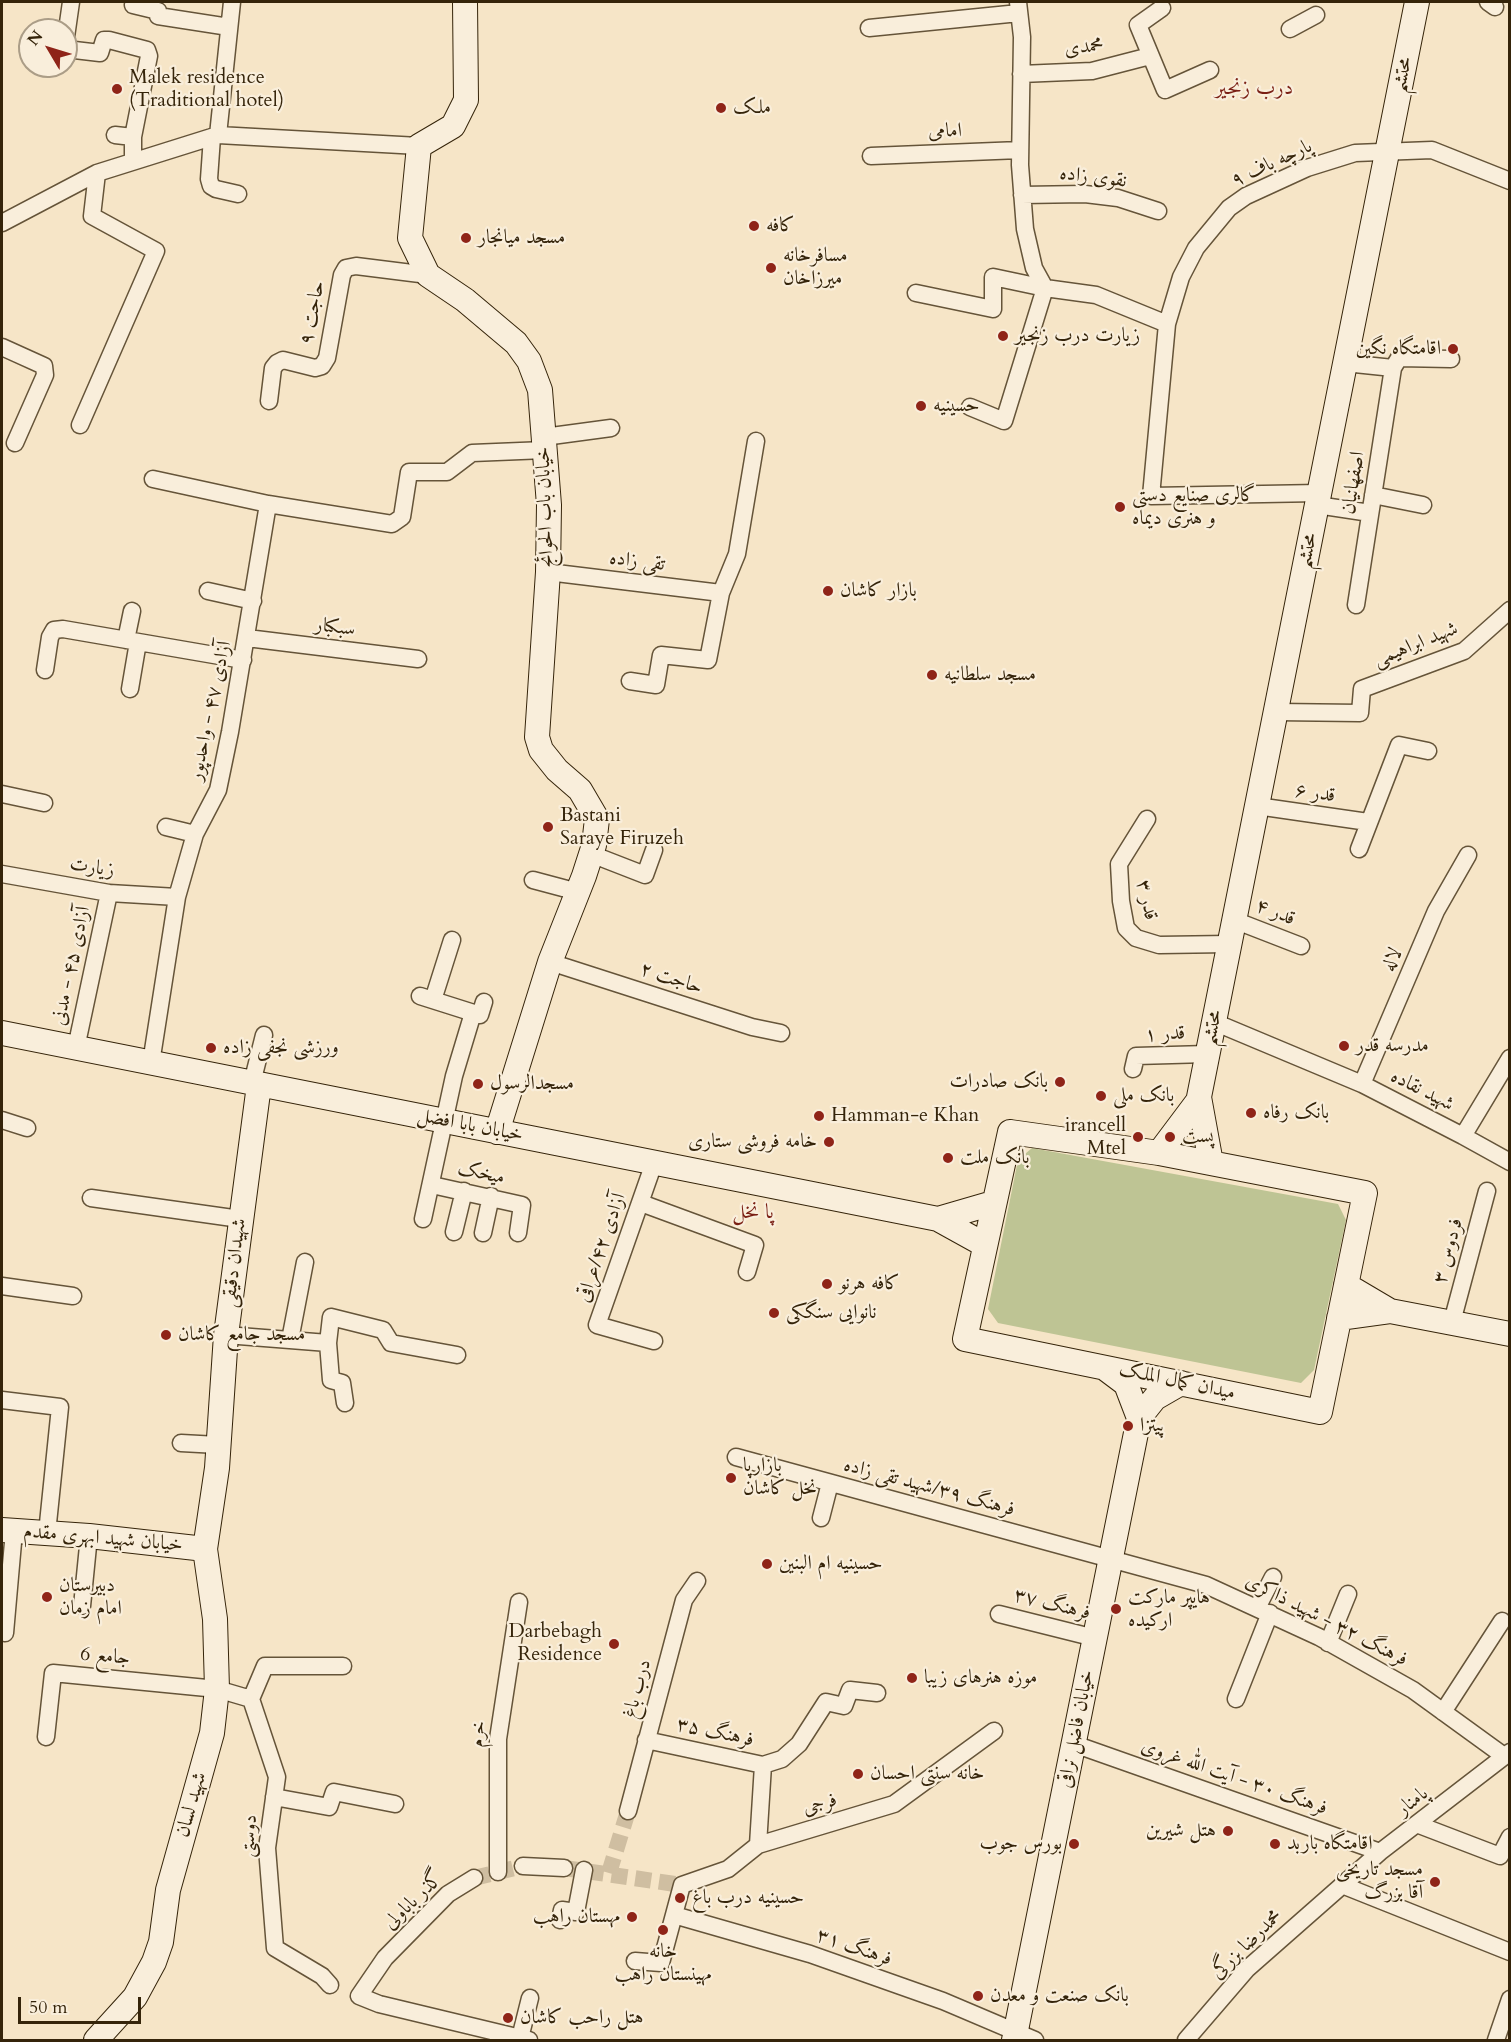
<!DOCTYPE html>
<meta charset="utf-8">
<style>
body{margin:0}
#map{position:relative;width:1511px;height:2042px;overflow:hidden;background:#f6e5c7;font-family:Cardo,serif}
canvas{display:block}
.frame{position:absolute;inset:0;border:3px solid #35240a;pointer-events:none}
.north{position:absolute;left:18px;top:18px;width:60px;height:60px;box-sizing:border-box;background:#f9eedb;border:2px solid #ab9d87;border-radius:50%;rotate:308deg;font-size:16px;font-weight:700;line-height:24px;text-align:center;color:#35240a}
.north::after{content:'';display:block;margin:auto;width:21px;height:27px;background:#8f2418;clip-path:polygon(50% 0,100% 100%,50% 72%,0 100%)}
.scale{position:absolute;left:18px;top:1997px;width:123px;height:27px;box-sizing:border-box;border:3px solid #35240a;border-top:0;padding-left:8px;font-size:18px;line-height:21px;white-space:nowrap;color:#35240a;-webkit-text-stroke:4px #f9eedb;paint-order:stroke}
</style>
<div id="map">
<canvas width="1511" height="2042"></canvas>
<div class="frame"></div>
<div class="north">N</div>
<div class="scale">50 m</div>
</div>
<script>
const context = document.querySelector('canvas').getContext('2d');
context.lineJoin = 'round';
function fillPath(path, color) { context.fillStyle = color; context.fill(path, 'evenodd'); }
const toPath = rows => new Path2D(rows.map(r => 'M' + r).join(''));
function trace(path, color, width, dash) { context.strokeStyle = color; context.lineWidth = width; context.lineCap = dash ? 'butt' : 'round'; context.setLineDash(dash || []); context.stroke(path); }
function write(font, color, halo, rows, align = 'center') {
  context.font = font + ' Cardo,Amiri,serif'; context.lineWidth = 4.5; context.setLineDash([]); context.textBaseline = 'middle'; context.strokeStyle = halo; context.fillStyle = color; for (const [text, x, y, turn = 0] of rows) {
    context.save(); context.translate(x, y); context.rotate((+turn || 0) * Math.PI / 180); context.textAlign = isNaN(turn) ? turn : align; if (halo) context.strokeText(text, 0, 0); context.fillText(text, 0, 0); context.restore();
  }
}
fillPath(toPath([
 [1032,1148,1338,1204,1346,1220,1314,1370,1301,1383,998,1323,988,1309,1018,1160]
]), '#bec494');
trace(toPath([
 [564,1868,682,1885],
 [609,1873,628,1811],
 [474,1878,523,1866]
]), '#cfbea1', 16, [16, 8]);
const street = toPath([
 [1018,2,1022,37,1020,165,1025,229,1034,268,1045,288,1096,295,1167,324],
 [1488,2,1495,7],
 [133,5,158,11,158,16,229,27],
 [1162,8,1138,25,1165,90,1210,70],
 [869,28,1019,13],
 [1290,29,1316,15],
 [66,37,71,2],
 [66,49,100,53,104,40,109,40,147,50,149,56,133,137,133,161],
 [1021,74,1092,71,1150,56],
 [115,135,133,137],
 [218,135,232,2],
 [212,137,209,179,211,186,216,189,238,194],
 [871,156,1020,150],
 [1022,195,1085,194,1118,198,1158,211],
 [2,223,97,173,218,135,419,146],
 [916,293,993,309,993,277,1045,288,1004,421,970,407],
 [2,347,44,366,45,375,15,443],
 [1345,363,1393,368,1399,358,1451,359],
 [269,401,273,368,277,363,283,360,315,368,322,366,327,358,342,275,346,268,356,266,428,275],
 [80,425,156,251,92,216,97,173],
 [544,437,611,428],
 [153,479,268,504,392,524,402,517,409,472,447,472,472,453,545,450],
 [1319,493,1151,496,1167,324,1181,277,1196,248,1229,208,1246,196,1307,168,1355,153,1432,150,1510,181],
 [1373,495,1423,505],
 [1317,505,1370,513],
 [548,572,721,593],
 [208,591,253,601],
 [1356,605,1393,368],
 [247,638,418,659],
 [126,640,132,611],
 [45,670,50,637,54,630,63,629,243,660],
 [630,681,656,685,661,655,708,660,721,593,737,554,756,441],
 [130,689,138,642],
 [1276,712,1360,713,1362,689,1464,651,1510,610],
 [2,794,44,803],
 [1257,806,1368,822],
 [1147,819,1119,864,1121,901,1126,928,1136,938,1159,945,1229,944],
 [166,827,195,834],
 [1359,849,1399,745,1428,751],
 [591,854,645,875,654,850],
 [2,874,109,893,177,897],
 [533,880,578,892],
 [1234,920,1301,946],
 [550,962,752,1027,781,1033],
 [420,996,480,1015,484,1002],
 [433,1000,452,940],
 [1214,1022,1362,1084,1463,1136,1510,1162],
 [76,1048,109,893],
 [151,1063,177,897,195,834,218,790,230,732,268,504],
 [1133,1069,1136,1056,1207,1054],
 [252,1083,264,1035],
 [1362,1084,1436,911,1468,855],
 [2,1120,27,1128],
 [1463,1136,1510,1058],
 [654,1163,597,1325,654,1341],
 [432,1185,522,1205,518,1233],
 [91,1198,240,1219],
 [641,1203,755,1245,747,1272],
 [423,1219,454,1076,473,1013],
 [454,1232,464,1191],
 [483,1233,491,1196],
 [2,1286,73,1296],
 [1452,1322,1487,1191],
 [226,1335,328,1343],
 [290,1340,305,1262],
 [2,1400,60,1407,47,1533],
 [345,1403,342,1383,331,1380,328,1343,331,1317,383,1330,391,1343,457,1355],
 [181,1443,218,1445],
 [736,1457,1206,1585,1319,1637,1413,1690,1504,1756],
 [821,1518,830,1483],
 [82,1606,89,1536],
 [1257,1608,1273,1577],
 [999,1614,1095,1638],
 [5,1633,14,1531],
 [1328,1643,1348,1594],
 [251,1699,265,1666,343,1666],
 [1236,1699,1270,1613],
 [1443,1712,1502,1621],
 [46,1737,53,1673,217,1689,251,1699,277,1777,267,1848,275,1948,322,1976,330,1985],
 [646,1740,763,1765,782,1759,799,1744,826,1702,844,1706,850,1690,877,1693],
 [1074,1744,1380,1852],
 [274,1797,329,1807,334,1792,395,1804],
 [628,1811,684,1600,697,1581],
 [1419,1825,1500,1856,1510,1837],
 [758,1845,763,1765],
 [523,1866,564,1868],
 [498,1872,498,1739,519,1602],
 [474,1878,448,1894,385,1958,359,1996,379,2004,529,2040],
 [1342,1885,1510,1952],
 [674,1915,810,1954,943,2001,1035,2040],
 [560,1920,562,1910,576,1912,584,1870],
 [635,1961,661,1963,682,1885,728,1869,758,1845,894,1804,994,1731],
 [520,2038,530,1998],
 [1186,2040,1247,1969,1380,1852,1510,1752],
 [1496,2040,1510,1999]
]);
const secondary = toPath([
 [465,2,466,100,453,126,419,146,410,238,428,275,465,300,516,343,529,361,540,390,549,505,548,572,537,737,541,750,557,770,580,790,597,819,594,845,584,876,550,962,497,1132],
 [2,1033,938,1219,985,1245],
 [1010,1132,1159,1153,1365,1193,1320,1412,965,1339,1010,1132],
 [1159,1153,1198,1101],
 [1211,1163,1199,1097,1417,2],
 [938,1219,993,1203],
 [1346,1285,1390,1311],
 [1339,1318,1390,1311,1510,1334],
 [1139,1418,1155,1398,1181,1383],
 [2,1530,89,1536,205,1549],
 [96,2040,135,1997,154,1962,161,1942,168,1890,212,1733,217,1689,215,1619,205,1549,217,1468,226,1335,259,1085],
 [1014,2040,1139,1418,1126,1384,1106,1369]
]);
trace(street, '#655439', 19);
trace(secondary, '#35240a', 26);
trace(street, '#f9eedb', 16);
trace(secondary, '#f9eedb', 24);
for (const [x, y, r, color] of [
 [117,89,6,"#8f2418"],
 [721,108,6,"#8f2418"],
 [754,226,6,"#8f2418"],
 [466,238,6,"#8f2418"],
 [771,268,6,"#8f2418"],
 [1003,336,6,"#8f2418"],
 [1453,349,6,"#8f2418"],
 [921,406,6,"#8f2418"],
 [1120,507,6,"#8f2418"],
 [828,591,6,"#8f2418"],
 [932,675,6,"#8f2418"],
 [548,827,6,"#8f2418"],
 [1344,1046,6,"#8f2418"],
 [211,1048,6,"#8f2418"],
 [1060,1082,6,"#8f2418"],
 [478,1084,6,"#8f2418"],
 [1101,1096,6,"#8f2418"],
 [1251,1113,6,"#8f2418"],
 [819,1116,6,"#8f2418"],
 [1138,1137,6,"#8f2418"],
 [1170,1137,6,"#8f2418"],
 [829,1142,6,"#8f2418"],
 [948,1158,6,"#8f2418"],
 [827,1284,6,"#8f2418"],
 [774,1313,6,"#8f2418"],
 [166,1335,6,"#8f2418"],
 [1128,1426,6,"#8f2418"],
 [731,1478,6,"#8f2418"],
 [767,1564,6,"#8f2418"],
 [47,1597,6,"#8f2418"],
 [1116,1609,6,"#8f2418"],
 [614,1644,6,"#8f2418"],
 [912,1678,6,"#8f2418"],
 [858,1774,6,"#8f2418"],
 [1228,1831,6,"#8f2418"],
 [1074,1844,6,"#8f2418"],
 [1275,1844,6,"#8f2418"],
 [1435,1882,6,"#8f2418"],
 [680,1898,6,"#8f2418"],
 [632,1917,6,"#8f2418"],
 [663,1930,6,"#8f2418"],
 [978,1996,6,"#8f2418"],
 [508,2018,6,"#8f2418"]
]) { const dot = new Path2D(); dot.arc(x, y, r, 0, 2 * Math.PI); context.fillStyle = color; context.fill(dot); trace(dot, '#f9eedb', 2); }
write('20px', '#35240a', '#f9eedb', [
 ["محمدی",1084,48,-7],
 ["محتشم",1403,75,-79],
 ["امامی",945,132,-2],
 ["پارچه باف ۹",1272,164,-25],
 ["نقوی زاده",1093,178,7],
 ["حاجت ۹",313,313,-79],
 ["اصفهانیان",1354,483,-81],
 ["خیابان باب الحوائج",546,507,-92],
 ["محتشم",1308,551,-79],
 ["تقی زاده",637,562,7],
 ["سبکبار",335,628,7],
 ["شهید ابراهیمی",1416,645,-22],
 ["آزادی ۴۷ - واحدپور",211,711,-78],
 ["قدر ۶",1315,794,8],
 ["زیارت",92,868,9],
 ["قدر ۳",1146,900,78],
 ["قدر ۴",1275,913,22],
 ["لاله",1393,960,-67],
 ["آزادی ۴۵ - مدنی",72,966,-78],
 ["حاجت ۲",671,979,18],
 ["محتشم",1213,1028,-79],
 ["قدر ۱",1165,1035,-3],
 ["شهید نقاده",1422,1091,27],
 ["خیابان بابا افضل",470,1126,11],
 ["میخک",481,1174,12],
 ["آزادی ۴۲/عراقی",602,1248,-71],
 ["فردوس ۳",1449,1251,-75],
 ["شهیدان دقیقی",235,1263,-83],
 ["میدان کمال الملک",1177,1382,12],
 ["فرهنگ ۳۹/شهید تقی زاده",929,1488,15],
 ["خیابان شهید ابهری مقدم",103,1539,5],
 ["فرهنگ ۳۷",1052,1605,14],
 ["فرهنگ ۳۲ - شهید ذاکری",1326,1621,27],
 ["جامع 6",105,1657,5],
 ["درب باغ",638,1689,-75],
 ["خیابان فاضل نراقی",1077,1729,-79],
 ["فرهنگ ۳۵",715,1733,12],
 ["خرم",479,1734,-85],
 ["فرهنگ ۳۰ - آیت الله غروی",1234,1778,19],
 ["پامنار",1413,1802,-38],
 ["شهید لسان",192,1805,-74],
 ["فرجی",820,1805,-16],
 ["دوستی",250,1836,-86],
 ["گذر باباولی",414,1901,-44],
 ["محمدرضا بزرگی",1247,1945,-44],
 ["فرهنگ ۳۱",854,1948,19]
]);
write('20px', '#35240a', '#f9eedb', [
 ["Malek residence",129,78],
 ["(Traditional hotel)",129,101],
 ["ملک",733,108],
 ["کافه",766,226],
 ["مسجد میانجار",478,238],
 ["مسافرخانه",783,256],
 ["میرزاخان",783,279],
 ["زیارت درب زنجیر",1015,336],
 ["اقامتگاه نگین",1441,349,"right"],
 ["حسینیه",933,406],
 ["گالری صنایع دستی",1132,496],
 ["و هنری دیماه",1132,519],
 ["بازار کاشان",840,591],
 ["مسجد سلطانیه",944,675],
 ["Bastani",560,816],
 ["Saraye Firuzeh",560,839],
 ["مدرسه قدر",1356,1046],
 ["ورزشی نجفی زاده",223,1048],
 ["بانک صادرات",1048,1082,"right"],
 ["مسجدالرسول",490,1084],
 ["بانک ملی",1113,1096],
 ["بانک رفاه",1263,1113],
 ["Hamman-e Khan",831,1116],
 ["irancell",1126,1126,"right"],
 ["Mtel",1126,1149,"right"],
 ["پست",1182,1137],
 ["خامه فروشی ستاری",817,1142,"right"],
 ["بانک ملت",960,1158],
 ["کافه هرنو",839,1284],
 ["نانوایی سنگکی",786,1313],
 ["مسجد جامع کاشان",178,1335],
 ["پیتزا",1140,1426],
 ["بازارپا",743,1466],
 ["نخل کاشان",743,1489],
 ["حسینیه ام البنین",779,1564],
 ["دبیرستان",59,1586],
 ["امام زمان",59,1609],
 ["هایپر مارکت",1128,1598],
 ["ارکیده",1128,1621],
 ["Darbebagh",602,1632,"right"],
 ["Residence",602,1655,"right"],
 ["موزه هنرهای زیبا",924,1678],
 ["خانه سنتی احسان",870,1774],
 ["هتل شیرین",1216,1831,"right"],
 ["بورس جوب",1062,1844,"right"],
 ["اقامتگاه باربد",1287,1844],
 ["مسجد تاریخی",1423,1870,"right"],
 ["آقا بزرگ",1423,1893,"right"],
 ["حسینیه درب باغ",692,1898],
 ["مهستان راهب",620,1917,"right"],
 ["خانه",663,1952,"center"],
 ["مهینستان راهب",663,1975,"center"],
 ["بانک صنعت و معدن",990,1996],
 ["هتل راحب کاشان",520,2018]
], 'left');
write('21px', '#7a1f14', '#f9eedb', [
 ["درب زنجیر",1254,89],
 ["پا نخل",753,1213]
]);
</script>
